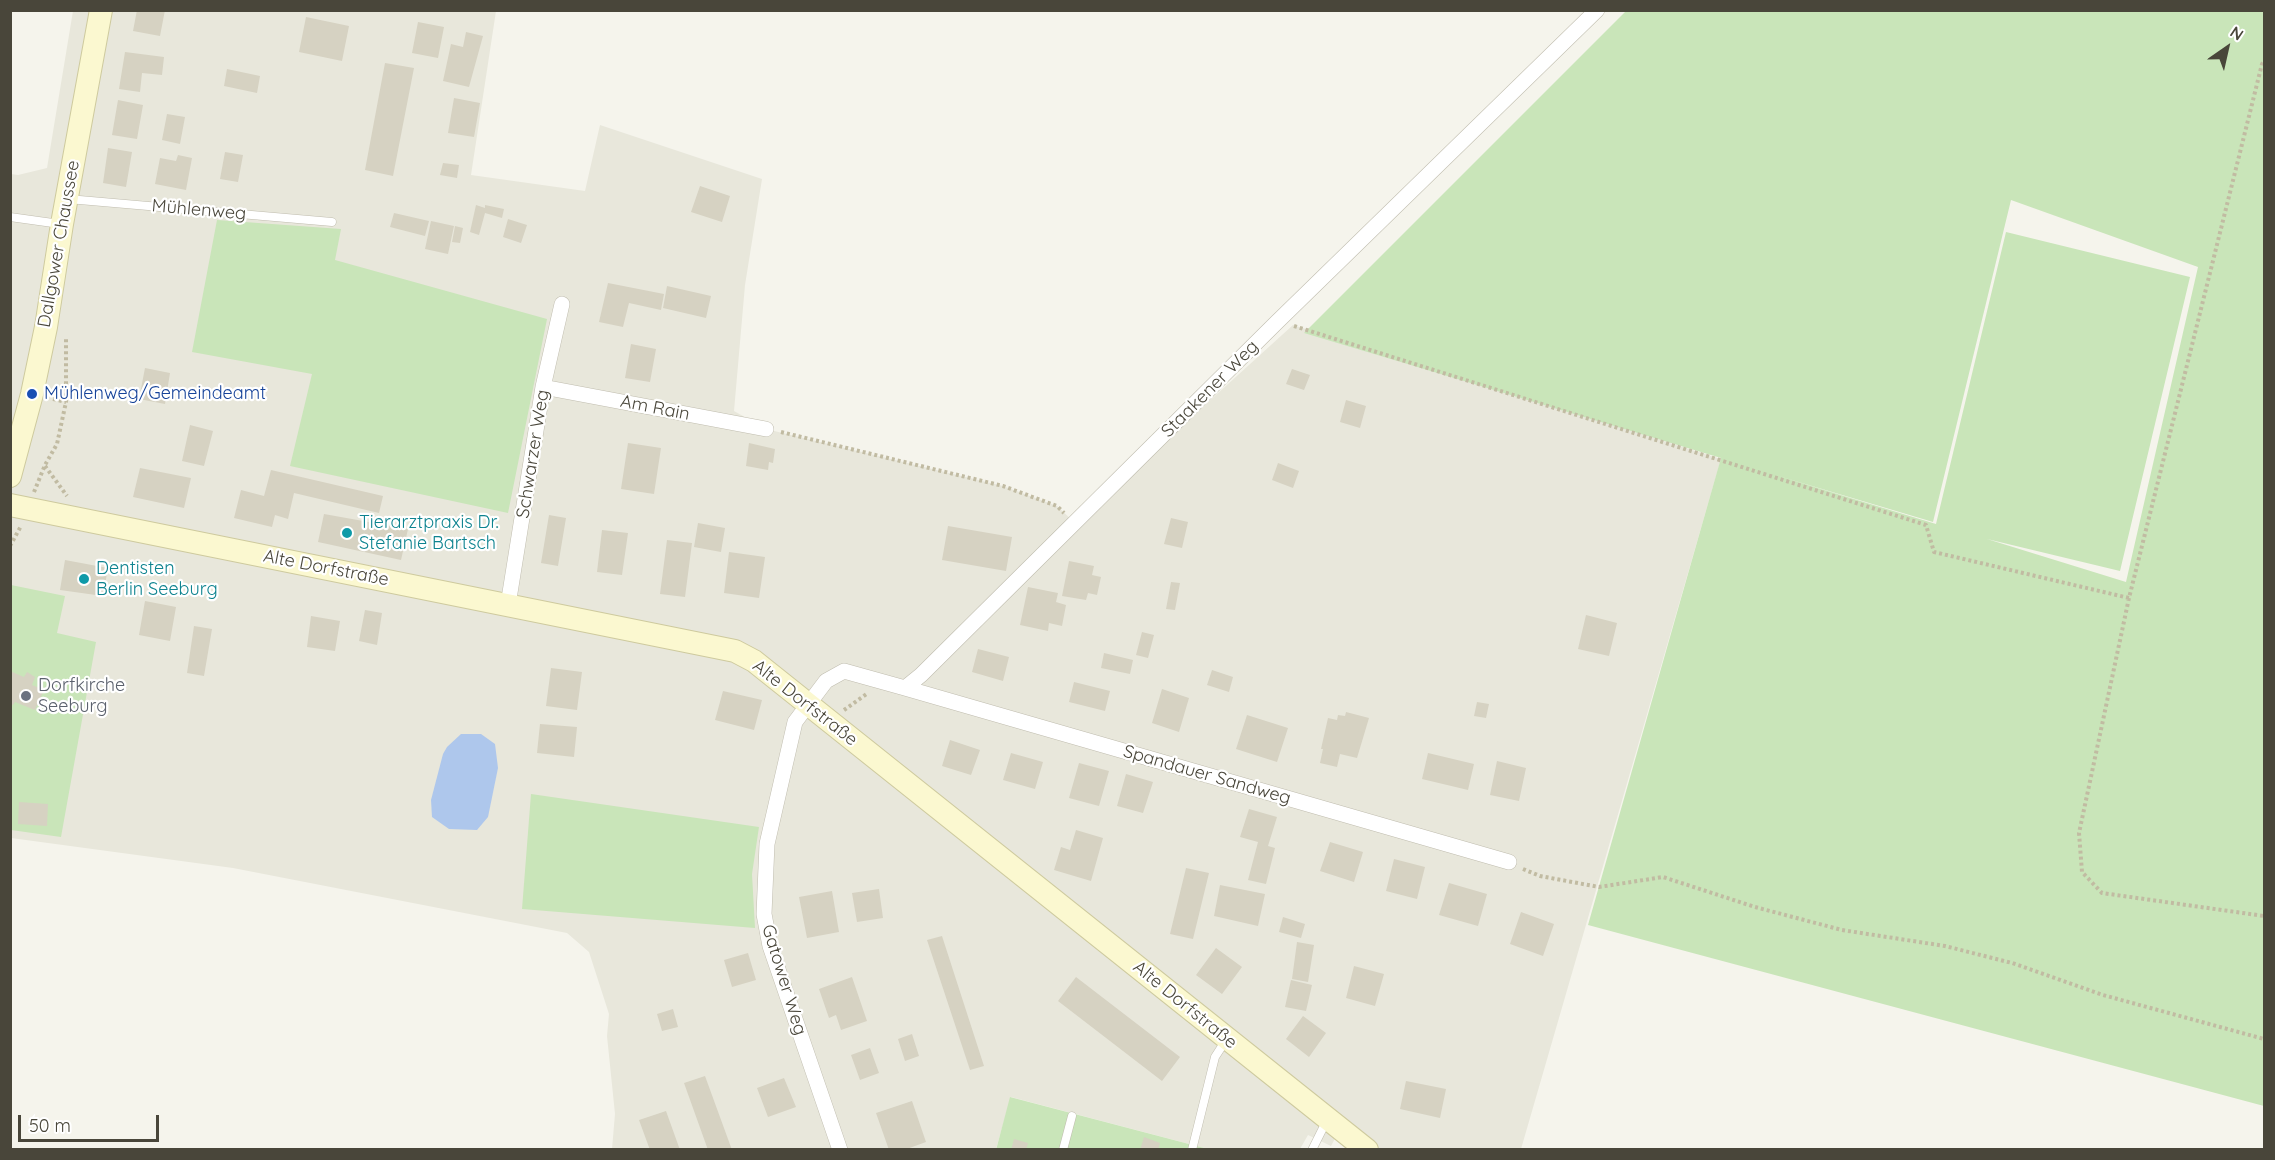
<!DOCTYPE html>
<meta charset="utf-8">
<style>
body{margin:0}
#map{position:relative;width:2275px;height:1160px;overflow:hidden;background:#f5f4ec;font-family:Quicksand,sans-serif}
canvas{display:block}
.frame{position:absolute;inset:0;border:12px solid #49463a;pointer-events:none}
.north{position:absolute;left:2197px;top:18px;width:60px;height:60px;-webkit-text-stroke:4px #fff;paint-order:stroke;rotate:34deg;font-size:16px;font-weight:700;line-height:24px;text-align:center;color:#49463a}
.north::after{content:'';display:block;margin:auto;width:21px;height:27px;background:#49463a;clip-path:polygon(50% 0,100% 100%,50% 72%,0 100%)}
.scale{position:absolute;left:18px;top:1115px;width:141px;height:27px;box-sizing:border-box;border:3px solid #49463a;border-top:0;padding-left:8px;font-size:18px;line-height:21px;white-space:nowrap;color:#49463a;-webkit-text-stroke:4px #fff;paint-order:stroke}
</style>
<div id="map">
<canvas width="2275" height="1160"></canvas>
<div class="frame"></div>
<div class="north">N</div>
<div class="scale">50 m</div>
</div>
<script>
const context = document.querySelector('canvas').getContext('2d');
context.lineJoin = 'round';
function fillPath(path, color) { context.fillStyle = color; context.fill(path, 'evenodd'); }
const toPath = rows => new Path2D(rows.map(r => 'M' + r).join(''));
function trace(path, color, width, dash) { context.strokeStyle = color; context.lineWidth = width; context.lineCap = dash ? 'butt' : 'round'; context.setLineDash(dash || []); context.stroke(path); }
function write(font, color, halo, rows, align = 'center') {
  context.font = font + ' Quicksand,sans-serif'; context.lineWidth = 4.5; context.setLineDash([]); context.textBaseline = 'middle'; context.strokeStyle = halo; context.fillStyle = color; for (const [text, x, y, turn = 0] of rows) {
    context.save(); context.translate(x, y); context.rotate((+turn || 0) * Math.PI / 180); context.textAlign = isNaN(turn) ? turn : align; if (halo) context.strokeText(text, 0, 0); context.fillText(text, 0, 0); context.restore();
  }
}
fillPath(toPath([
 [73,11,496,11,471,175,585,191,600,125,762,179,745,285,734,411,766,429,1003,486,1057,506,1075,523,1293,325,1721,459,1521,1149,1367,1149,1340,1129,1331,1146,1308,1135,1300,1149,1208,1149,1011,1097,996,1149,612,1149,615,1114,607,1036,609,1014,589,952,567,933,233,868,11,838,11,174,18,175,47,168]
]), '#e8e7db');
fillPath(toPath([
 [1626,11,2264,11,2264,1106,1588,925,1721,458,1304,333],
 [2011,200,2198,267,2126,582,1987,539,2120,571,2190,277,2006,232,1936,524,1775,475,1933,522],
 [217,220,341,229,335,260,547,319,508,513,290,466,312,374,192,352],
 [11,585,65,596,57,633,96,642,61,837,11,830],
 [531,794,759,827,752,874,755,928,522,909],
 [1010,1097,1208,1149,996,1150]
]), '#c9e5b9');
fillPath(toPath([
 [461,734,481,734,495,744,498,768,488,817,477,830,449,829,432,817,431,800,443,754,447,747]
]), '#aec7ec');
fillPath(toPath([
 [137,10,165,10,160,36,133,31],
 [306,17,349,26,342,61,299,52],
 [418,22,444,27,438,58,412,53],
 [466,32,483,36,469,87,443,81,451,44,463,47],
 [125,52,164,57,162,75,142,73,140,92,119,89],
 [385,63,414,68,393,176,365,170],
 [227,69,260,76,257,93,224,86],
 [454,98,480,103,474,137,448,133],
 [118,100,143,105,137,139,112,135],
 [167,114,185,117,180,144,162,140],
 [108,148,132,152,126,187,103,183],
 [225,152,243,155,238,182,220,179],
 [178,155,192,158,186,190,155,184,160,158,176,161],
 [443,163,459,165,457,178,440,175],
 [700,186,730,196,722,222,691,212],
 [476,205,485,208,485,205,504,209,502,218,485,213,479,235,470,232],
 [394,213,429,221,425,236,390,227],
 [508,219,527,225,521,243,503,237],
 [431,221,454,226,448,254,425,249],
 [455,226,463,228,460,243,452,242],
 [608,283,664,294,661,310,629,303,623,327,599,322],
 [667,286,711,296,706,318,663,308],
 [631,344,656,349,650,382,625,378],
 [145,368,170,373,165,404,139,399],
 [1292,369,1310,375,1304,390,1286,384],
 [1346,400,1366,406,1360,428,1340,422],
 [190,425,213,431,204,466,182,461],
 [628,443,661,448,654,494,621,489],
 [749,443,775,449,773,463,769,462,768,470,746,466],
 [1278,463,1299,471,1293,488,1272,480],
 [140,468,191,478,184,508,133,497],
 [271,470,383,496,379,513,294,493,288,519,275,515,272,527,234,518,241,490,264,496],
 [324,514,408,529,401,560,318,542],
 [549,515,566,518,558,566,541,563],
 [1171,518,1188,522,1182,548,1164,544],
 [698,523,725,528,721,552,694,547],
 [948,526,1012,537,1006,571,942,560],
 [602,530,628,533,622,575,597,572],
 [667,540,692,543,685,597,660,594],
 [729,552,765,557,759,598,724,593],
 [65,560,108,568,103,596,60,590],
 [1069,561,1094,566,1092,575,1101,577,1097,595,1088,593,1086,600,1062,596],
 [1171,582,1180,583,1175,610,1166,609],
 [1028,587,1058,593,1056,602,1066,605,1062,626,1049,623,1048,631,1020,625],
 [145,601,176,607,170,641,139,635],
 [365,610,382,613,377,645,359,641],
 [1586,615,1617,623,1609,656,1578,649],
 [311,616,340,621,335,651,307,647],
 [194,626,212,629,204,676,187,673],
 [1142,632,1154,635,1148,658,1136,655],
 [978,649,1009,657,1003,681,972,672],
 [1104,653,1133,660,1130,674,1101,668],
 [551,668,582,672,577,710,546,706],
 [1212,670,1233,677,1229,692,1207,685],
 [10,671,24,677,27,672,35,677,32,685,44,690,35,710,15,702,13,705,10,704],
 [1074,682,1110,691,1105,711,1069,702],
 [1162,689,1189,698,1179,732,1152,723],
 [723,691,762,700,754,730,715,720],
 [1477,702,1489,704,1486,718,1474,716],
 [1346,712,1369,718,1357,758,1340,754,1337,767,1320,763,1323,749,1321,749,1328,718,1337,720,1338,715,1345,716],
 [1247,715,1288,728,1277,762,1236,749],
 [540,724,577,727,574,757,537,753],
 [950,740,980,750,971,775,942,766],
 [1011,753,1043,762,1035,789,1003,780],
 [1428,753,1474,764,1468,790,1422,779],
 [1497,761,1526,768,1519,801,1490,795],
 [1079,763,1109,771,1099,806,1069,798],
 [1126,774,1153,782,1143,813,1117,806],
 [19,802,48,804,47,826,18,824],
 [1249,809,1277,817,1268,846,1275,848,1266,884,1248,880,1258,842,1240,837],
 [1076,830,1103,838,1091,881,1054,870,1061,847,1070,850],
 [1330,842,1363,852,1354,882,1320,871],
 [1394,859,1425,867,1417,899,1386,891],
 [1186,868,1209,873,1193,939,1170,934],
 [1449,883,1487,894,1478,926,1439,915],
 [1220,885,1265,894,1258,926,1214,916],
 [879,889,883,918,857,922,852,893],
 [832,891,839,932,807,938,799,897],
 [1521,912,1554,924,1543,956,1510,944],
 [1283,917,1305,924,1301,938,1279,932],
 [942,936,984,1066,970,1070,927,940],
 [1297,942,1314,945,1308,982,1292,979],
 [1216,948,1242,967,1222,994,1196,975],
 [748,953,756,980,732,987,724,960],
 [1354,966,1384,974,1375,1006,1346,998],
 [852,977,867,1021,841,1030,836,1015,829,1018,819,989],
 [1076,977,1180,1057,1162,1081,1058,1001],
 [1291,980,1312,985,1306,1011,1285,1007],
 [673,1009,678,1027,662,1031,657,1014],
 [1303,1016,1326,1033,1309,1057,1286,1039],
 [912,1034,919,1056,905,1061,898,1039],
 [870,1048,879,1073,860,1080,851,1055],
 [705,1076,732,1150,708,1150,684,1083],
 [784,1078,796,1107,768,1117,757,1088],
 [1406,1081,1446,1089,1440,1118,1400,1109],
 [912,1101,926,1142,904,1150,889,1150,876,1113],
 [666,1111,680,1150,650,1150,639,1120],
 [1144,1137,1160,1143,1158,1150,1140,1150],
 [1014,1139,1028,1143,1026,1150,1011,1150]
]), '#d6d2c2');
const lane = toPath([
 [68,199,332,222],
 [10,217,60,224],
 [1063,1150,1072,1116],
 [1192,1150,1215,1057,1226,1040],
 [1312,1150,1327,1120]
]);
const street = toPath([
 [543,387,766,429],
 [508,605,543,387,562,304],
 [905,688,1509,862],
 [840,1150,770,946,764,914,767,844,795,722,826,681,844,671,905,688,921,675,1277,322,1597,10]
]);
const secondary = toPath([
 [10,476,32,394,46,327,62,224,101,10],
 [10,505,735,651,754,661,769,673,1367,1150]
]);
trace(lane, '#c0bdaf', 9);
trace(street, '#c0bdaf', 16);
trace(secondary, '#ceca9e', 24);
trace(toPath([
 [1294,326,1926,525,1934,552,2129,598,2262,64,2264,61],
 [53,399,66,402],
 [781,432,1003,486,1057,506,1064,513],
 [45,466,67,496],
 [34,492,45,465,57,444,66,402,66,338],
 [10,546,21,526],
 [2129,598,2079,833,2082,872,2102,893,2264,916],
 [844,710,868,693],
 [1523,869,1540,876,1599,887,1663,877,1755,907,1842,930,1945,946,2012,963,2103,995,2264,1039]
]), '#c1bba2', 4, [3, 3]);
trace(lane, '#fff', 8);
trace(street, '#fff', 15);
trace(secondary, '#fbf8d0', 22);
for (const [x, y, r, color] of [
 [32,394,6,"#1a4fb4"],
 [347,533,6,"#0f9aa8"],
 [84,579,6,"#0f9aa8"],
 [26,696,6,"#6b7280"]
]) { const dot = new Path2D(); dot.arc(x, y, r, 0, 2 * Math.PI); context.fillStyle = color; context.fill(dot); trace(dot, '#fff', 2); }
write('18px', '#49463a', '#fff', [
 ["Mühlenweg",199,210,5],
 ["Dallgower Chaussee",59,244,-80],
 ["Staakener Weg",1210,389,-45],
 ["Am Rain",655,408,11],
 ["Schwarzer Weg",533,454,-81],
 ["Alte Dorfstraße",326,568,11],
 ["Alte Dorfstraße",805,703,38],
 ["Spandauer Sandweg",1207,775,16],
 ["Gatower Weg",784,980,73],
 ["Alte Dorfstraße",1185,1005,39]
]);
write('18px', '#164399', '#fff', [
 ["Mühlenweg/Gemeindeamt",44,394]
], 'left');
write('18px', '#0d838f', '#fff', [
 ["Tierarztpraxis Dr.",359,523],
 ["Stefanie Bartsch",359,544],
 ["Dentisten",96,569],
 ["Berlin Seeburg",96,590]
], 'left');
write('18px', '#5b616d', '#fff', [
 ["Dorfkirche",38,686],
 ["Seeburg",38,707]
], 'left');
</script>
